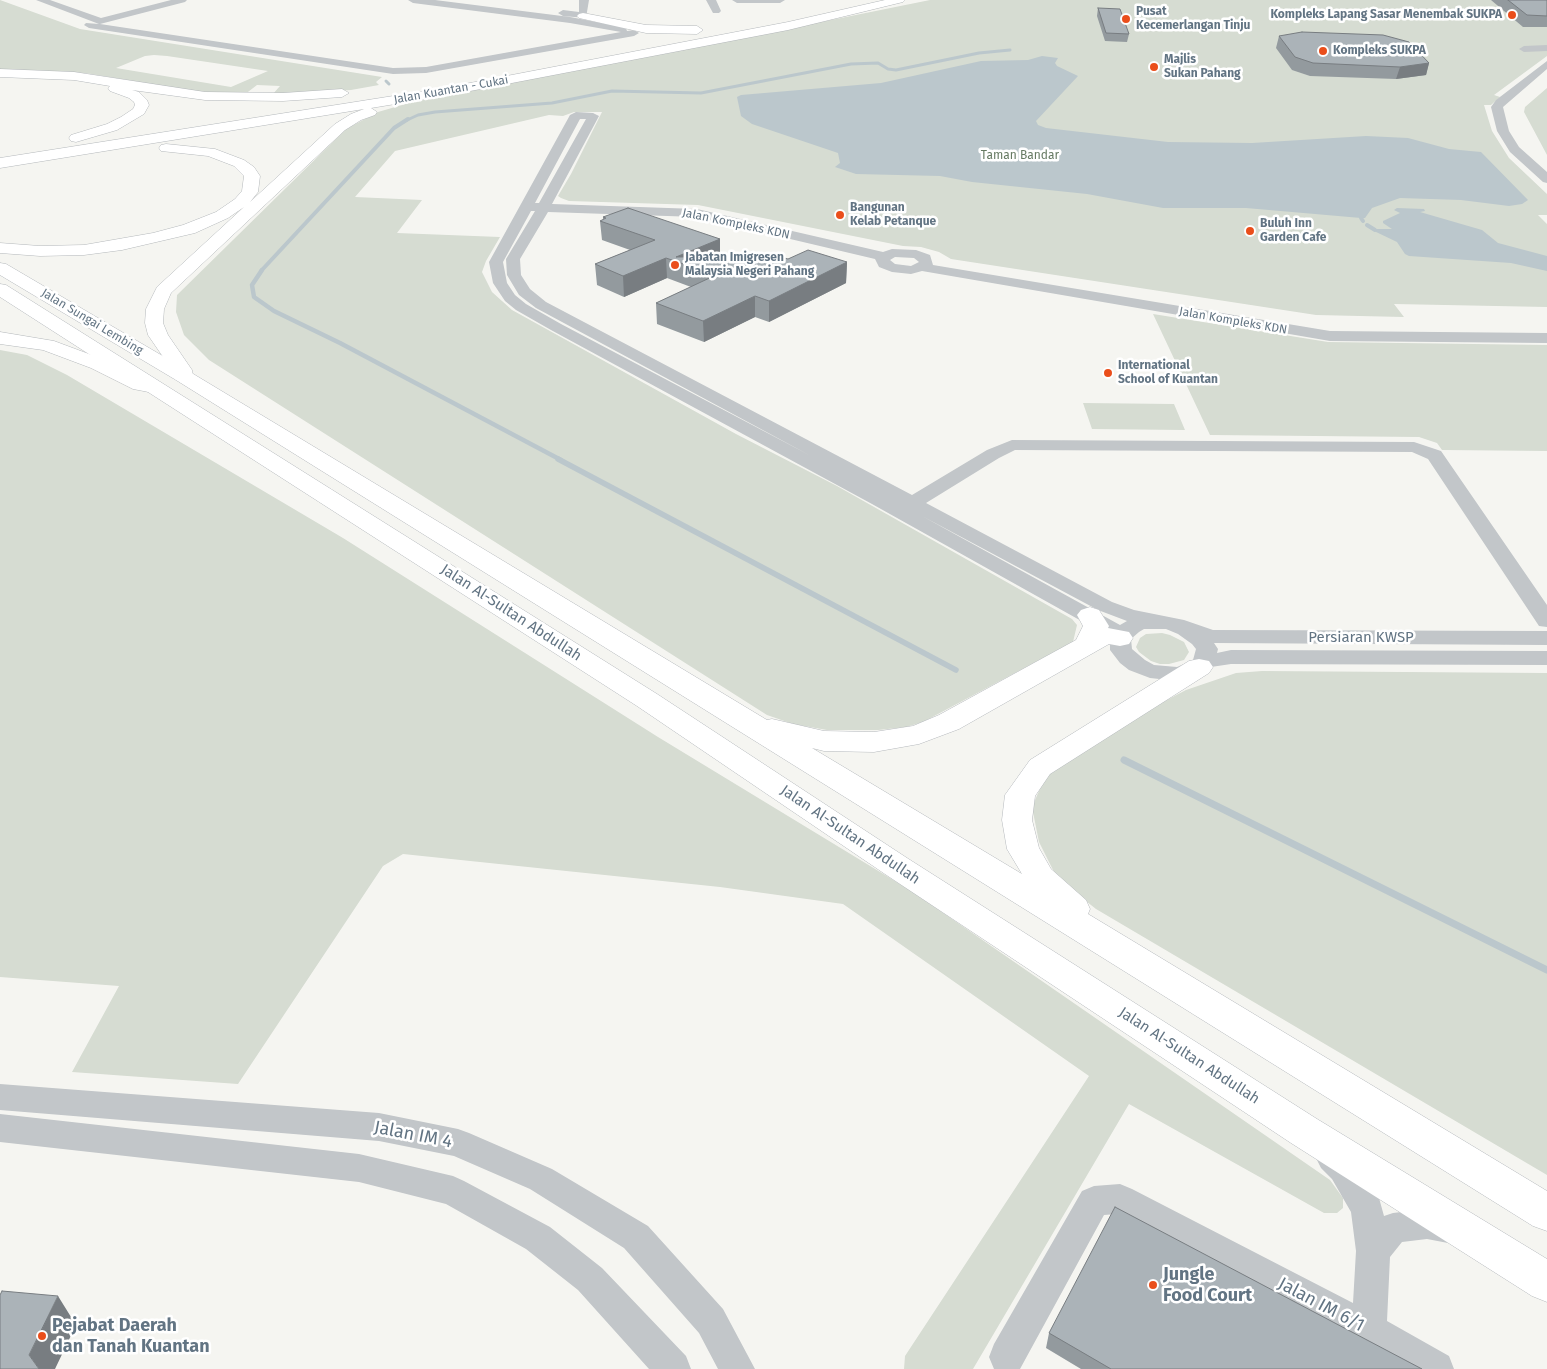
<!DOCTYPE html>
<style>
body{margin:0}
canvas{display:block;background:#f5f5f1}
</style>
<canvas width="1547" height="1369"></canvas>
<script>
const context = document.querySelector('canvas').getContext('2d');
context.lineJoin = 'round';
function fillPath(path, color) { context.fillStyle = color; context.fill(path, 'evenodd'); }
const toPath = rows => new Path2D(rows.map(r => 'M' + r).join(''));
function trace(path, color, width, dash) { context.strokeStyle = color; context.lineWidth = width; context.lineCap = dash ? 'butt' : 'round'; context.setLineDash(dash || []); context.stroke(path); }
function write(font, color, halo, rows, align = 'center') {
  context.font = font + ' "Fira Sans",sans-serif'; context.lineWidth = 5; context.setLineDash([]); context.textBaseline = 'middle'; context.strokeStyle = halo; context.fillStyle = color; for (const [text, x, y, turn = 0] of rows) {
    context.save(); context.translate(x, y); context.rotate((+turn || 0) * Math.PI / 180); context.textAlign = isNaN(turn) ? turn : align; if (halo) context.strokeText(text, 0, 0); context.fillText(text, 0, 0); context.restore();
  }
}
fillPath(toPath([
 [0,0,80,29,382,77,376,82,379,85,351,90,272,95,280,86,257,85,244,95,194,91,85,73,0,70],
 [154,55,167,56,268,71,231,87,116,68,145,56],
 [930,0,1547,0,1547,56,1494,95,1500,97,1491,105,1484,105,1492,131,1509,158,1547,194,1547,215,1538,215,1547,224,1547,307,1394,304,1404,317,1316,315,951,259,939,252,921,247,903,246,698,205,569,201,561,198,558,196,571,174,602,112,574,112,563,116,549,115,395,151,355,197,422,200,397,233,500,237,486,261,482,272,492,292,512,310,736,434,837,486,1072,619,1077,625,1073,642,923,722,906,727,878,730,827,730,793,724,767,715,209,360,184,335,176,312,177,295,346,129,378,112,416,101,673,52],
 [1547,88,1547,155,1524,112,1525,107],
 [1153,314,1328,342,1547,345,1547,451,1442,450,1437,443,1419,437,1210,435],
 [0,350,27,355,67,375,343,538,658,737,913,892,1330,1180,1343,1198,1343,1208,1337,1213,1324,1213,1129,1104,973,1369,904,1369,905,1356,1089,1076,843,904,720,887,403,854,383,866,238,1084,72,1072,119,986,0,977],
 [1083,403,1174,404,1185,430,1092,429],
 [1162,633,1170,635,1184,642,1189,652,1184,660,1169,664,1160,664,1151,661,1139,652,1136,647,1140,638,1146,634],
 [1262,671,1547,673,1547,1175,1096,909,1057,878,1039,842,1032,807,1046,775,1163,702,1186,690,1236,673]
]), '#d6dcd2');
fillPath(toPath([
 [1042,56,1058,58,1055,63,1057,66,1078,76,1036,121,1038,125,1046,128,1168,142,1252,143,1366,136,1408,138,1449,149,1481,152,1528,200,1522,204,1509,206,1461,200,1400,198,1372,208,1365,218,1361,218,1246,208,1163,208,1087,194,972,182,940,176,856,174,835,167,840,163,838,153,752,124,741,116,737,97,741,95,881,83,981,61,1028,60],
 [1397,208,1424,209,1425,211,1420,212,1482,230,1498,243,1547,256,1547,271,1511,263,1409,256,1405,254,1397,242,1374,231,1376,229,1392,229,1383,223,1383,221,1400,213,1394,210]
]), '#bbc7cc');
trace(toPath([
 [386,81,389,84],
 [405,121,418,115,435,112,552,103,612,91,701,93,851,64,878,63,888,69,896,70,979,53,1010,50]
]), '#bbc7cc', 3);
trace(toPath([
 [1361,218,1363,221],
 [1367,225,1375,230],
 [261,271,394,128,408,119]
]), '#bbc7cc', 4);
trace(toPath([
 [262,270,252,285,254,297,274,311,340,343,561,460]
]), '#bbc7cc', 4.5);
trace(toPath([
 [558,459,956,670]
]), '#bbc7cc', 5.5);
trace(toPath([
 [1124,760,1547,970]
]), '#bbc7cc', 7);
const major = toPath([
 [0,263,6,264,190,372,767,720,772,719,824,731,874,732,913,726,939,715,1076,640,1083,626,1077,615,1081,610,1090,607,1099,610,1109,626,1108,628,1129,632,1133,638,1129,644,1120,646,1109,644,959,729,919,744,874,752,824,751,812,748,1022,874,1007,849,1002,820,1005,795,1030,760,1189,661,1199,659,1209,661,1213,667,1209,673,1050,774,1035,796,1032,820,1039,848,1051,869,1086,900,1090,909,1088,914,1547,1191,1547,1231,1533,1226,176,380,0,275,0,263],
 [0,284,6,285,657,694,907,858,1317,1119,1547,1259,1547,1302,1532,1296,1291,1143,885,874,637,706,0,297,0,284]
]);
const highway = toPath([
 [885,0,905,0,903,2,788,30,444,96,371,108,377,112,375,115,361,120,345,130,171,293,164,309,163,323,168,335,192,370,193,376,190,380,183,382,176,380,173,376,172,370,148,335,145,323,146,309,157,287,244,207,228,218,195,233,122,250,84,255,40,256,0,253,0,243,40,246,84,245,153,233,183,225,216,212,235,199,242,191,244,176,234,166,208,156,161,151,159,148,161,145,166,144,215,149,244,160,254,167,260,176,258,192,250,202,335,124,351,114,364,109,0,168,0,158,444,88,788,22,885,0],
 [583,13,646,25,697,26,703,30,697,34,646,33,579,18,577,16,579,14,583,13],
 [0,69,74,72,205,92,283,93,342,89,349,93,342,97,283,101,205,100,132,90,139,92,147,100,149,105,144,114,117,130,76,142,71,141,69,138,71,135,107,124,121,117,133,109,135,105,134,102,129,98,110,91,108,88,110,86,74,80,0,77,0,69],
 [0,332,54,341,105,360,145,380,161,383,164,387,161,391,154,393,133,389,91,368,43,350,0,344,0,332]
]);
trace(major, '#b5b9bd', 1);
trace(highway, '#b4b8bb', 1);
fillPath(toPath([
 [36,0,50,0,101,18,171,0,187,0,185,2,100,24,393,68,426,67,621,32,570,23,413,3,408,0,435,0,570,17,623,27,626,28,627,31,634,30,639,33,634,36,426,73,393,74,89,28,84,25,86,23,99,24,36,0],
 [579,0,589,0,586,18,563,16,558,13,563,10,579,12,579,0],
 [706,0,716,0,721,11,719,13,713,13,706,0],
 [732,0,785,0,780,3,737,3,732,0],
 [1547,45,1547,51,1524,52,1519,49,1524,46,1547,45],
 [1547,61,1547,69,1503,107,1509,131,1519,147,1547,172,1547,183,1543,182,1510,152,1497,131,1491,107,1496,100,1547,61],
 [576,112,593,113,599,116,552,204,697,209,883,252,892,249,916,250,930,255,933,265,1330,331,1547,333,1547,343,1330,341,922,271,911,274,892,272,879,267,875,259,697,217,548,212,520,259,521,275,530,289,546,302,912,495,987,450,1012,440,1414,442,1441,451,1547,605,1547,627,1539,626,1428,459,1412,452,1015,450,999,458,926,503,1112,602,1134,610,1184,620,1213,630,1547,631,1547,645,1214,643,1218,649,1217,653,1231,650,1547,651,1547,665,1231,664,1211,667,1207,672,1178,681,1150,678,1129,670,1120,663,1110,650,1110,637,872,504,551,330,516,310,505,301,493,283,489,262,570,115,576,112],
 [580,119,586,119,539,203,535,203,580,119],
 [531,211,535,211,506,259,507,275,519,295,536,308,811,456,561,324,526,304,515,295,507,283,503,262,531,211],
 [895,257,914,258,919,262,911,266,895,264,890,260,895,257],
 [922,516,1098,610,1127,621,1120,625,922,516],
 [1144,629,1166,629,1178,634,1192,644,1196,649,1193,660,1177,667,1154,665,1145,660,1132,649,1131,639,1139,632,1144,629],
 [0,1084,379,1113,458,1129,469,1133,552,1169,648,1226,723,1309,755,1369,718,1369,699,1333,624,1248,530,1189,454,1156,379,1141,0,1110,0,1084],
 [0,1114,359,1154,453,1176,464,1181,550,1227,602,1268,686,1356,691,1369,649,1369,578,1290,526,1249,446,1204,359,1182,0,1142,0,1114],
 [1332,1144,1343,1148,1354,1159,1379,1198,1384,1216,1393,1213,1427,1209,1460,1217,1465,1228,1460,1239,1448,1243,1427,1239,1402,1242,1390,1257,1387,1321,1449,1356,1454,1369,1402,1369,1357,1342,1117,1214,1104,1215,1020,1369,994,1369,989,1357,994,1344,1082,1191,1094,1186,1120,1184,1132,1189,1353,1303,1356,1251,1351,1212,1332,1179,1321,1168,1316,1158,1321,1148,1332,1144]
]), '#c2c6c9');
fillPath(major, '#fff');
fillPath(highway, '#fff');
fillPath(toPath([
 [1491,0,1547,0,1547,27,1523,27],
 [1098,8,1129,34,1127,42,1105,41,1097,16],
 [1279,36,1429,63,1426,75,1396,79,1310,76,1292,70,1276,48],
 [603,217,720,239,720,257,847,262,846,283,769,322,755,317,704,342,657,324,656,303,691,287,667,278,624,297,597,285,595,264,630,250,602,240,600,221,603,220],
 [1049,1333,1422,1369,1081,1369,1046,1348]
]), '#939a9e');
fillPath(toPath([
 [1429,63,1426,75,1396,79,1400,67],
 [720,239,720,259,676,257],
 [666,258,667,278,624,297,623,276],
 [847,262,846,283,769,322,769,301],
 [755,296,755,317,704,342,703,321],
 [58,1296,76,1325,55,1369,39,1369,29,1355]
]), '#787d81');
const building = toPath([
 [1508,0,1547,0,1547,16,1527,15,1508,0],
 [1098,8,1120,9,1129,34,1106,33,1098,8],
 [1302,32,1383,35,1409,42,1429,63,1400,67,1313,63,1295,57,1279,36,1302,32],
 [628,208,720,239,676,257,777,256,788,259,808,250,847,262,769,301,755,296,703,321,656,303,716,275,666,258,623,276,595,264,655,240,600,221,606,218,603,217,628,208],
 [1115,1207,1422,1369,1111,1369,1049,1333,1115,1207],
 [2,1291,58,1296,29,1355,39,1369,0,1369,0,1295,2,1291]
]);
fillPath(building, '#abb3b8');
trace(building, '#787d81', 1);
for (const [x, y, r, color] of [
 [1512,15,5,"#ea4e1b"],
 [1126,19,5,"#ea4e1b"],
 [1323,51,5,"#ea4e1b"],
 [1154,67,5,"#ea4e1b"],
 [840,215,5,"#ea4e1b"],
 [1250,231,5,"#ea4e1b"],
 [675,265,5,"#ea4e1b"],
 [1108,373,5,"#ea4e1b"],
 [1153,1285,5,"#ea4e1b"],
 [42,1336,5,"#ea4e1b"]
]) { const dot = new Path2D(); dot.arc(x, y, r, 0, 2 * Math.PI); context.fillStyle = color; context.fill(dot); trace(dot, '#fff', 2); }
write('bold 12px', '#627483', '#fff', [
 ["Pusat",1136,12],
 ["Kecemerlangan Tinju",1136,26],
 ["Kompleks Lapang Sasar Menembak SUKPA",1502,15,"right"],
 ["Kompleks SUKPA",1333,51],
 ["Majlis",1164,60],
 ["Sukan Pahang",1164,74],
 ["Bangunan",850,208],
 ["Kelab Petanque",850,222],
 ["Buluh Inn",1260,224],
 ["Garden Cafe",1260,238],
 ["Jabatan Imigresen",685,258],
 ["Malaysia Negeri Pahang",685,272],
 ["International",1118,366],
 ["School of Kuantan",1118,380]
], 'left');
write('12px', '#627483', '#fff', [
 ["Jalan Kuantan - Cukai",451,90,-10],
 ["Jalan Kompleks KDN",736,224,12],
 ["Jalan Kompleks KDN",1233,321,10],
 ["Jalan Sungai Lembing",92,322,31]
]);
write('12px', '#667a62', '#fff', [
 ["Taman Bandar",1020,156]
]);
write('15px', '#627483', '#fff', [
 ["Jalan Al-Sultan Abdullah",511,613,33],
 ["Persiaran KWSP",1361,638],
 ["Jalan Al-Sultan Abdullah",850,835,34],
 ["Jalan Al-Sultan Abdullah",1189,1056,33]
]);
write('18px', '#627483', '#fff', [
 ["Jalan IM 4",413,1135,11],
 ["Jalan IM 6/1",1321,1305,28]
]);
write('bold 18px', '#627483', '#fff', [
 ["Jungle",1163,1275],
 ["Food Court",1163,1296],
 ["Pejabat Daerah",52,1326],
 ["dan Tanah Kuantan",52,1347]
], 'left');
</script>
